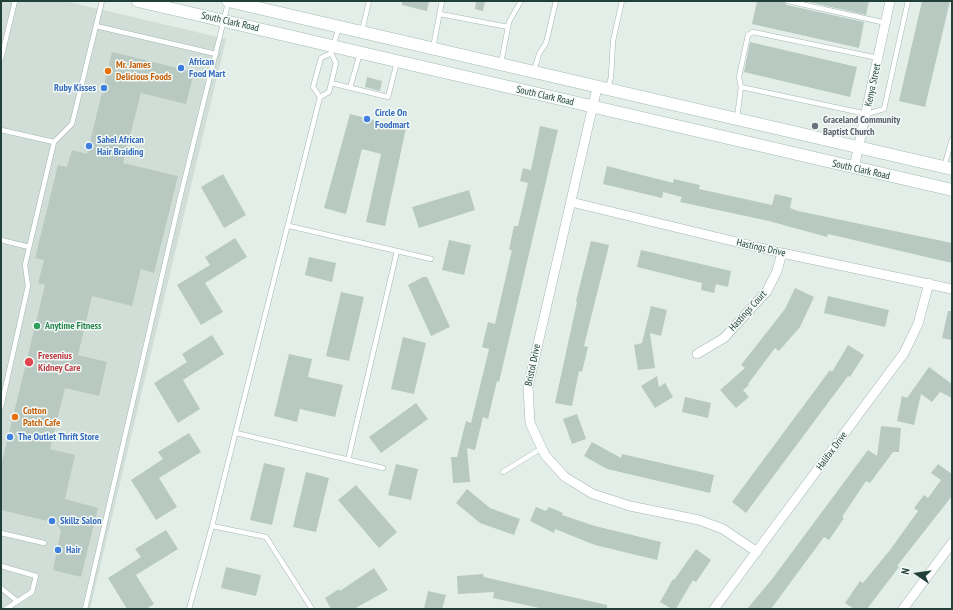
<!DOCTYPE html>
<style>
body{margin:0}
#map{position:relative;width:953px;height:610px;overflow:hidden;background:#e3eee9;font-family:"PT Sans Narrow",sans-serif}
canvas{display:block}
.frame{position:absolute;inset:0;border:2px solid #214039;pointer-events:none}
.north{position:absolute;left:897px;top:554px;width:40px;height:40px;-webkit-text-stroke:3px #f4faf7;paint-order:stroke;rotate:283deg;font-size:11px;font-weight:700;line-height:16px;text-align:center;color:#214039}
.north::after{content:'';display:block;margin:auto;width:14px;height:18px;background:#214039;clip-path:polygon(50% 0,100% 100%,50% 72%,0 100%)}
</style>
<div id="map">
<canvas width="953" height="610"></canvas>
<div class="frame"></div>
<div class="north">N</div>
</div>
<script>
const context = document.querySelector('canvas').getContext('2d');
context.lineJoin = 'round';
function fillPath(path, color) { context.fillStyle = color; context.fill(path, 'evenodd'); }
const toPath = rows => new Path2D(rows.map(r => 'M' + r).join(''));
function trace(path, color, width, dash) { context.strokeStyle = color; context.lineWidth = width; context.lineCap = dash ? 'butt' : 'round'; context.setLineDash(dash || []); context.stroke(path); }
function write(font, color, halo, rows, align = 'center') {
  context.font = font + ' "PT Sans Narrow",sans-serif'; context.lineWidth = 3; context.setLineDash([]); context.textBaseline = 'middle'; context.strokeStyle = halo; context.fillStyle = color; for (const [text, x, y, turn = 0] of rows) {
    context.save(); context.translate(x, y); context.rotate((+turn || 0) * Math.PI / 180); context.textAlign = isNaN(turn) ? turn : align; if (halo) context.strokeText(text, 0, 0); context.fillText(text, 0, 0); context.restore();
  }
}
fillPath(toPath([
 [1,1,65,1,226,39,90,609,1,609]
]), '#d1ded8');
fillPath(toPath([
 [402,1,429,1,427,11,402,5],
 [476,1,485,1,483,11,475,9],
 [757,1,784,1,787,5,864,22,859,48,752,24],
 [805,1,869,1,866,15],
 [922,1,950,1,925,107,899,101],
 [750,42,857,67,850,97,744,72],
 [112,52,194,72,186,104,141,93,123,163,178,176,154,273,141,269,132,306,92,296,78,355,107,362,99,396,65,388,50,449,75,455,65,499,98,508,81,577,53,570,61,531,56,523,1,510,1,466,45,285,38,283,44,260,35,258,58,165,67,167,72,150,87,154],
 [367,77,382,81,380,91,365,87],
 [350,114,406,128,385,226,366,222,381,154,362,149,346,214,324,208],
 [540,126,558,130,499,382,497,381,488,419,483,417,475,450,467,448,470,482,453,483,451,457,457,457,466,421,471,423,489,349,482,347,488,322,495,324,512,250,509,250,514,226,518,226,528,183,520,181,523,168,531,170],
 [607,166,673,183,674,179,700,185,699,189,772,205,775,194,792,198,790,208,798,211,952,243,952,263,828,234,827,237,769,221,680,202,682,197,663,192,662,198,603,184],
 [223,174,246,215,224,228,201,187],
 [469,190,475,210,419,228,412,207],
 [235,238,247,257,205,283,223,312,201,325,177,285,210,265,205,257],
 [449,240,471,245,464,275,442,270],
 [591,241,609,245,584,346,588,347,582,372,579,371,572,406,555,403,577,302,576,301],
 [641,250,731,271,728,287,716,284,714,293,701,290,702,283,637,267],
 [309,257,336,263,332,282,305,275],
 [423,277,427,277,450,327,431,336,408,285],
 [795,288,814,297,800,327,779,351,775,348,748,384,749,385,743,390,749,397,736,408,720,390,745,368,741,365,785,309],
 [341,292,364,297,349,361,326,356],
 [828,296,889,310,885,327,824,313],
 [651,306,667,310,661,336,650,333,655,368,638,370,634,345,642,343],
 [948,311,952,311,952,340,942,338],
 [212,335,224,354,183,380,200,409,178,423,154,383,187,362,182,354],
 [403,337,426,343,414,394,391,389],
 [848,345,864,355,850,377,848,376,746,513,732,502,830,370,832,372],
 [289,354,312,359,308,377,343,385,335,417,300,409,297,422,274,416],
 [929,367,952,384,952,398,940,392,932,402,921,394,914,425,897,421,902,396,907,398],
 [657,376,659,387,665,383,673,397,655,408,641,386],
 [685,397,711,403,708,418,682,412],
 [416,403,428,419,381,453,369,437],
 [577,414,586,439,572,444,563,419],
 [881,426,901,428,899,452,893,452,870,483,866,481,842,517,844,518,829,540,824,537,771,609,747,609,772,579,868,450,877,456],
 [189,433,201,452,159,478,177,507,156,520,131,480,163,459,158,452],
 [592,442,621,458,622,454,714,475,710,493,607,469,584,456],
 [264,463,285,468,272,525,250,520],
 [396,464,418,469,411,500,388,495],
 [938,464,952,474,952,496,897,566,899,567,867,609,854,609,845,603,860,581,863,583,890,550,918,511,914,508,924,495,928,498,941,480,931,473],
 [306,472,329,478,316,532,293,527],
 [356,485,397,532,379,548,338,500],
 [467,489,490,508,520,519,514,535,480,523,456,503],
 [536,507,546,511,549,507,563,513,562,515,595,526,661,542,657,560,595,545,555,529,554,533,530,521],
 [166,530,178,549,136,575,154,604,146,609,127,609,108,578,141,557,135,549],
 [696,549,711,560,696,582,693,580,676,609,672,609,660,602,673,579,674,580],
 [226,567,261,575,256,596,221,588],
 [374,568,388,590,354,609,331,609,325,598,339,589,340,591],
 [483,574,484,577,607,605,607,609,544,609,493,598,494,592,458,594,457,576],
 [428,591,446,595,442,609,424,609]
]), '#b8c9c2');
const lane = toPath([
 [788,1,886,23],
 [440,14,508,27],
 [96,26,216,54],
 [362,31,369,1],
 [433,48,442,1],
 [1,59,15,1],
 [501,63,509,22,521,1],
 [534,71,539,54,546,43,556,1],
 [331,83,388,97,397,62],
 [741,87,867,114,884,109,908,1],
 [350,88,360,53],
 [608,88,611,77,613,41,622,1],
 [320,97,329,92,336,63,331,53,339,27],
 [737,118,741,87,739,77,748,35,753,32,878,58],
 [1,130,54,142],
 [944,167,952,139],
 [289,226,397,251,348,460],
 [1,240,29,247],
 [397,251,431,259],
 [1,407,28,286,25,265,54,142,72,124,102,1],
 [236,433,383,468],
 [503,472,542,448],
 [212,526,266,537,312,609],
 [1,533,44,543],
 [1,566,36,576,32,592,6,609],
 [1,588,17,601],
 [85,609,180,198,228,3],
 [189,609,212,526,320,97,313,87,321,58,331,53]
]);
const street = toPath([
 [597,88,528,387,530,423,545,455,565,477,593,494,630,506,699,520,723,529,757,552],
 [854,168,890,1],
 [571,202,782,253,952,289],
 [697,354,724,338,767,291,777,271,782,253],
 [714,609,904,353,918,324,929,283],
 [903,609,952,543]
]);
const secondary = toPath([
 [138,1,952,190],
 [228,1,952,169]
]);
trace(lane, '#a5b6b1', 5.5);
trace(street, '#a5b6b1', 10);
trace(secondary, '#a1bab2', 13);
trace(lane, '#fff', 4.5);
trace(street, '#fff', 9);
trace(secondary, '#fff', 12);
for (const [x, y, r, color] of [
 [181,68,4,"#3f7fe0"],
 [108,71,4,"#e8710a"],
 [104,88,4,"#3f7fe0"],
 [367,119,4,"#3f7fe0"],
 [815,126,4,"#6b7280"],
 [89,146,4,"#3f7fe0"],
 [37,326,4,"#2e9e5b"],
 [29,362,5,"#e0444e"],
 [15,417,4,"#e8710a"],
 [10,437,4,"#3f7fe0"],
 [52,521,4,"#3f7fe0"],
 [58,550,4,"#3f7fe0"]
]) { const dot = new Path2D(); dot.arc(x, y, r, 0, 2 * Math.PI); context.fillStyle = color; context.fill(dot); trace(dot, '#f4faf7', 1.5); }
write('10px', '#214039', '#f4faf7', [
 ["South Clark Road",230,22,13],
 ["Kenya Street",873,85,-78],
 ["South Clark Road",545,96,13],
 ["South Clark Road",861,170,13],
 ["Hastings Drive",761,248,13],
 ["Hastings Court",748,311,-48],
 ["Bristol Drive",533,365,-78],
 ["Halifax Drive",832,451,-54]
]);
write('bold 10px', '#366cbe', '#f4faf7', [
 ["African",189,62],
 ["Food Mart",189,74],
 ["Ruby Kisses",96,88,"right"],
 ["Circle On",375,113],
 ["Foodmart",375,125],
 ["Sahel African",97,140],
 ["Hair Braiding",97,152],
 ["The Outlet Thrift Store",18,437],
 ["Skillz Salon",60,521],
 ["Hair",66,550]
], 'left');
write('bold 10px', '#c56008', '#f4faf7', [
 ["Mr. James",116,65],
 ["Delicious Foods",116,77],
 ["Cotton",23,411],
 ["Patch Cafe",23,423]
], 'left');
write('bold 10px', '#5b616d', '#f4faf7', [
 ["Graceland Community",823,120],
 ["Baptist Church",823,132]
], 'left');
write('bold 10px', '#27864d', '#f4faf7', [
 ["Anytime Fitness",45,326]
], 'left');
write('bold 10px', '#be3a42', '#f4faf7', [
 ["Fresenius",38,356],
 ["Kidney Care",38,368]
], 'left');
</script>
